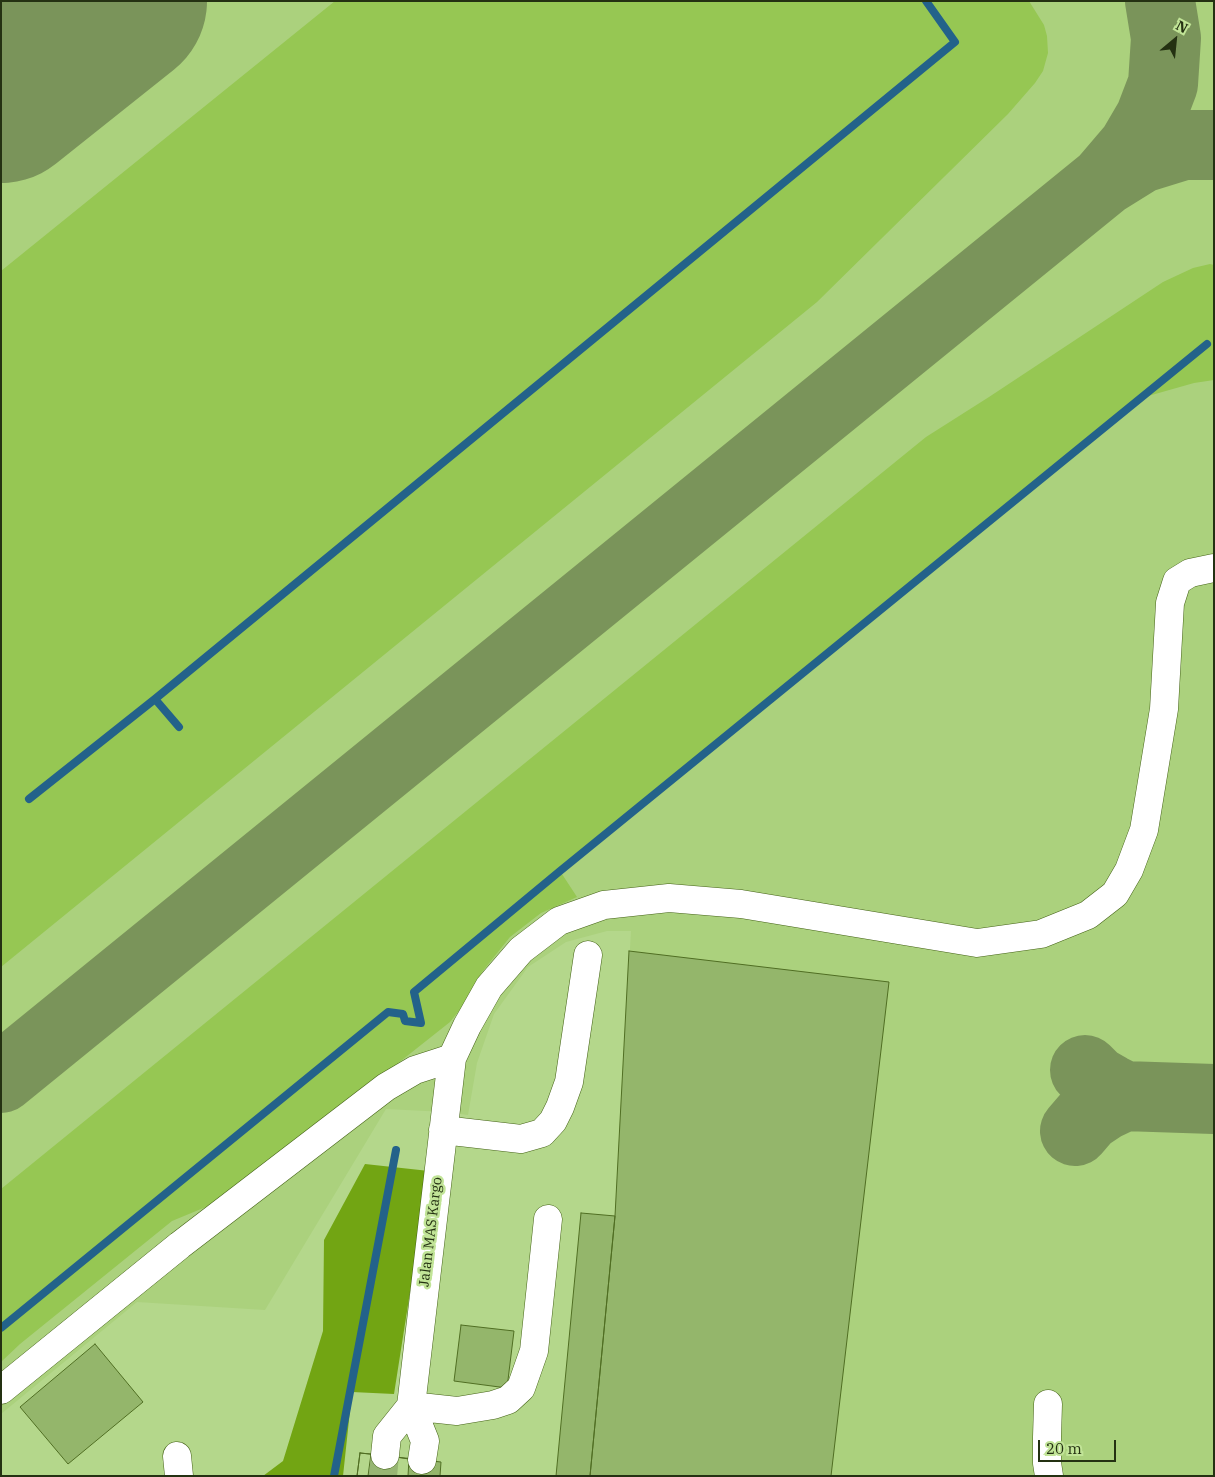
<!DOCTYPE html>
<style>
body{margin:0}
#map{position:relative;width:1215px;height:1477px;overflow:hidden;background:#b4d78b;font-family:"IBM Plex Serif",serif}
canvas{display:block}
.frame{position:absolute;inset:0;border:2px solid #243112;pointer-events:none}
.north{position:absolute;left:1150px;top:15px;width:50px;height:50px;-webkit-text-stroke:4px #c1e497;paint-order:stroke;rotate:28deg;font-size:14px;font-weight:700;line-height:20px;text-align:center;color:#243112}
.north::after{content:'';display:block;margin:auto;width:18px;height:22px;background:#243112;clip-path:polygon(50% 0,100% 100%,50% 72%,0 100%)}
.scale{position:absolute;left:1038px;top:1440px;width:78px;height:22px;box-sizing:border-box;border:2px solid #243112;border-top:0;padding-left:6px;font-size:15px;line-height:18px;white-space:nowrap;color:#243112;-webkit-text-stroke:4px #c1e497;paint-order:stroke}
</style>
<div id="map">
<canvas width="1215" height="1477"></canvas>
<div class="frame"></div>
<div class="north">N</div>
<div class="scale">20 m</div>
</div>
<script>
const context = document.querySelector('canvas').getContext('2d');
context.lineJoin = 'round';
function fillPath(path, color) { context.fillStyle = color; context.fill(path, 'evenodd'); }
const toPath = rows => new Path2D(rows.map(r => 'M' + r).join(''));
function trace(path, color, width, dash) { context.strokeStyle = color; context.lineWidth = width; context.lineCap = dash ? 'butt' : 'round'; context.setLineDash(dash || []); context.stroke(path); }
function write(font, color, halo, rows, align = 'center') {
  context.font = font + ' "IBM Plex Serif",serif'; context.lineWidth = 5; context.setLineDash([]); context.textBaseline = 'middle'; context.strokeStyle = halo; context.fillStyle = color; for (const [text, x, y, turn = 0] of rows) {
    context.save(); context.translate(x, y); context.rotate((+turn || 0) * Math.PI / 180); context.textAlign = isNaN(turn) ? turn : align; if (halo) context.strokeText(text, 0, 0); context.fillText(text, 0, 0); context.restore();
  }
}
fillPath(toPath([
 [1,1,1214,1,1214,1476,590,1476,615,1216,631,931,607,931,566,942,528,967,494,1014,477,1063,468,1115,446,1112,386,1109,265,1310,137,1302,1,1414]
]), '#abd17d');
fillPath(toPath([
 [335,1,1029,1,1044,25,1047,36,1048,53,1043,71,1035,83,1008,114,817,302,1,967,1,271],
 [1210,264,1214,265,1214,380,1194,383,1141,398,560,871,577,897,541,913,510,937,482,972,466,1002,450,1022,277,1159,213,1204,172,1221,20,1344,1,1362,1,1189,926,437,989,397,1163,282,1193,268]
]), '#96c753');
fillPath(toPath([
 [365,1164,429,1171,394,1394,352,1392,343,1476,263,1476,283,1461,323,1331,324,1240]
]), '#72a513');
trace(toPath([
 [155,699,179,727],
 [29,799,155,699,955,42,926,1],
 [1,1328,388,1012,403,1014,405,1021,421,1023,414,992,560,871,1207,344],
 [334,1476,396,1150]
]), '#23628a', 8);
trace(toPath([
 [1104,181,1141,158,1183,145,1214,145],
 [1085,1070,1096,1081,1110,1089,1124,1096,1214,1099],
 [1,1078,1104,181,1133,147,1150,118,1163,84,1166,38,1160,1],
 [1075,1131,1087,1117,1105,1105,1124,1096]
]), '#7a945a', 70);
trace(toPath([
 [1,95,119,1]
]), '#7a945a', 176);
const building = toPath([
 [629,951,889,982,831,1476,590,1476,615,1216,629,951],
 [581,1213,615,1216,590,1476,556,1476,581,1213],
 [461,1325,514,1331,507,1388,454,1381,461,1325],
 [95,1344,143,1402,68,1464,20,1407,95,1344],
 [360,1453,371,1454,368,1476,357,1476,360,1453],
 [360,1453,441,1462,440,1476,357,1476,360,1453],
 [395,1457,409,1459,408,1476,393,1476,395,1457]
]);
fillPath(building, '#94b66b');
trace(building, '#506e23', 1);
trace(toPath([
 [383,1476,385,1455]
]), '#97b673', 28, [28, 14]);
const minor = toPath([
 [443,1130,521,1139,542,1133,553,1121,560,1107,569,1082,588,955],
 [1,1390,180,1245,386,1087,415,1070,452,1058],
 [1048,1404,1047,1437,1047,1463,1049,1476],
 [411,1406,457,1411,493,1405,508,1400,521,1388,534,1351,548,1219],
 [385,1455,387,1436,411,1406],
 [177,1456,179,1476],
 [422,1460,425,1441,411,1406,452,1058,467,1026,489,987,521,950,559,921,604,905,669,898,741,904,977,943,1041,934,1088,915,1115,894,1129,870,1144,830,1164,709,1170,603,1177,581,1190,573,1214,568]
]);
trace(minor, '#456317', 29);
trace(minor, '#fff', 28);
write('14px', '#243112', '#c1e497', [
 ["Jalan MAS Kargo",431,1232,-83]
]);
</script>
